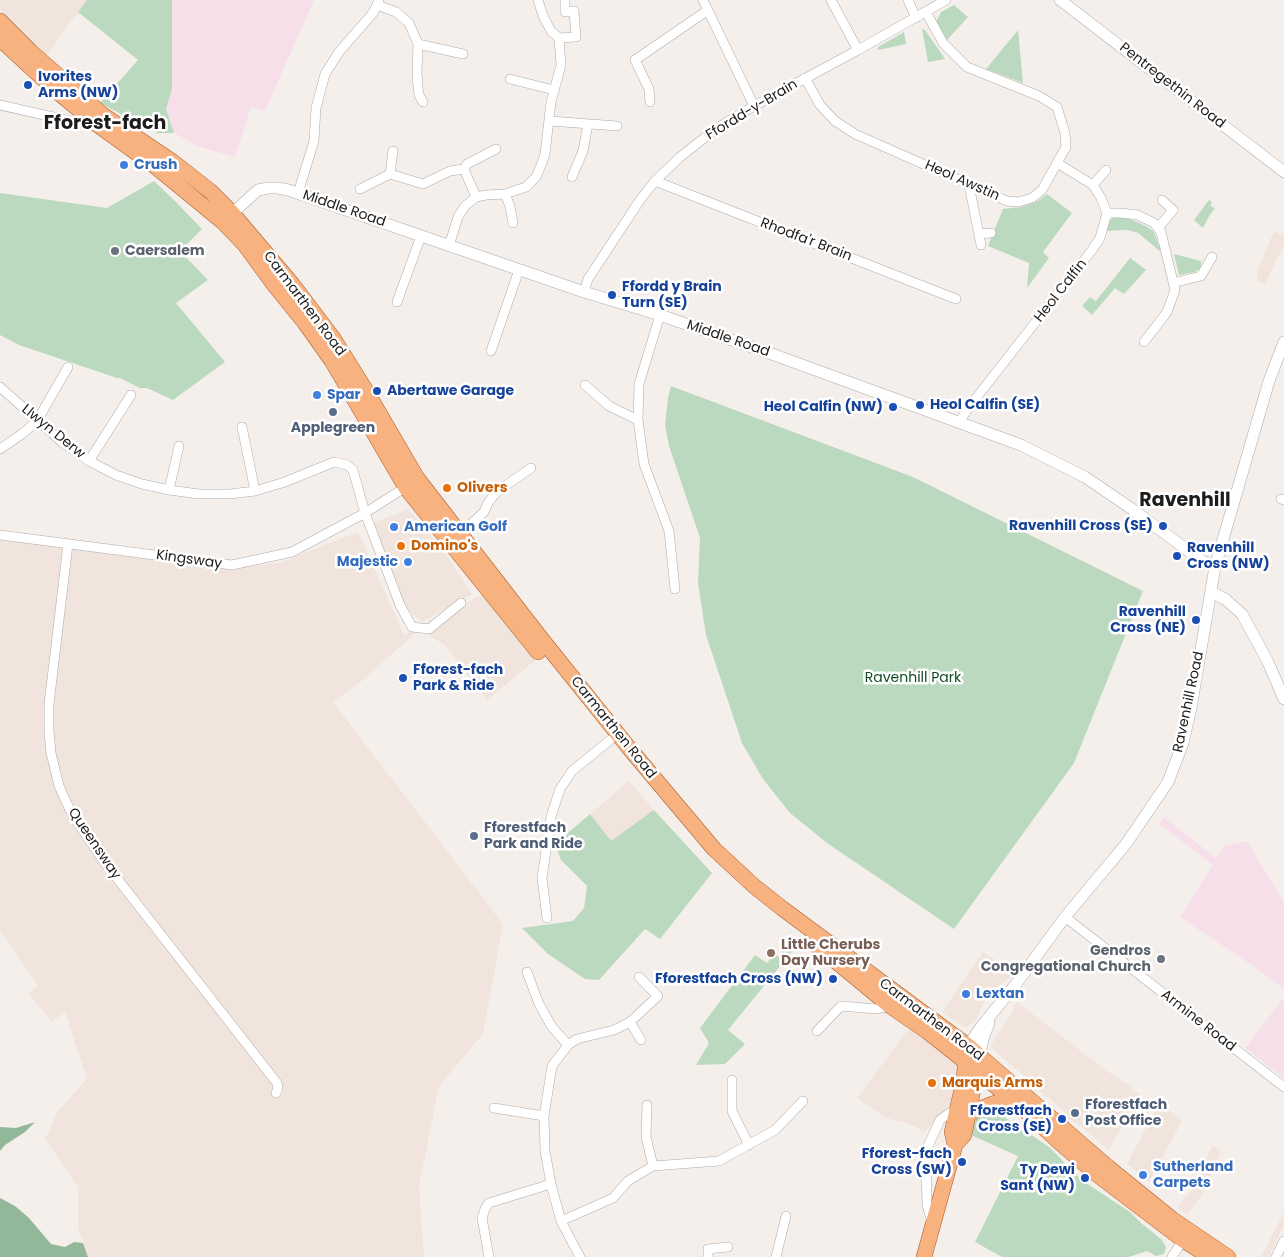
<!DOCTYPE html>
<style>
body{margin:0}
canvas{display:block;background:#f5efec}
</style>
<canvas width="1284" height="1257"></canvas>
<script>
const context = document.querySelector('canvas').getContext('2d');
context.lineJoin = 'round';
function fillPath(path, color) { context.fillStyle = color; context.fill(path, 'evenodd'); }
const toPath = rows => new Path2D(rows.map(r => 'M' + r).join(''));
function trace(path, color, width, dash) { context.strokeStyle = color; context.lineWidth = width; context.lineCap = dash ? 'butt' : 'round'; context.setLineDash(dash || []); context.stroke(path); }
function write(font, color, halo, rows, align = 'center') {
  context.font = font + ' Poppins,sans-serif'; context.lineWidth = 5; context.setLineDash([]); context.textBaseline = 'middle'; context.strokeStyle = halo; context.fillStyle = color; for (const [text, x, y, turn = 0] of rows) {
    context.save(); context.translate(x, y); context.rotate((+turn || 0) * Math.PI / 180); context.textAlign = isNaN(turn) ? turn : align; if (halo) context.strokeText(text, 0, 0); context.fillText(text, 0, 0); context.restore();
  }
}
fillPath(toPath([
 [0,0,87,0,45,57,0,10],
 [1274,231,1284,236,1284,244,1265,284,1257,281,1258,269],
 [408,509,443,550,472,594,422,622,405,607,373,523],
 [358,532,404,635,483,594,537,659,487,700,445,645,419,630,363,680,333,702,503,924,483,1034,439,1086,419,1187,424,1257,88,1257,78,1227,78,1187,45,1139,58,1111,87,1079,65,1012,52,1022,28,993,38,986,0,930,0,540,85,549,228,569,279,563],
 [629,781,654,810,611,842,590,814],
 [983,952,1015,973,995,989,985,1000,976,1020,973,1023,966,1027,960,1025,942,1012],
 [1017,1002,1107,1071,1132,1087,1131,1090,1140,1094,1109,1150,1077,1123,1076,1123,1067,1118,1068,1115,1048,1097,1047,1098,1030,1081,991,1048,991,1045,1009,1017],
 [911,1026,950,1058,958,1066,956,1089,948,1108,924,1132,910,1124,886,1118,857,1098],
 [1158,1105,1168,1110,1182,1121,1149,1182,1127,1164],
 [1213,1145,1221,1151,1203,1193,1187,1215,1178,1207,1194,1187,1203,1164],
 [1284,1212,1284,1225,1269,1257,1261,1257]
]), '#f1e4dc');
fillPath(toPath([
 [172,0,314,0,265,111,251,107,235,157,200,147,174,133,166,109,172,89],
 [1164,817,1216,858,1224,846,1247,841,1284,902,1284,989,1256,968,1180,917,1213,865,1159,824],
 [1284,997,1284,1078,1245,1048]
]), '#f7dfea');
fillPath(toPath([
 [87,0,172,0,172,89,166,109,174,133,157,133,100,103,138,60,78,12],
 [954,5,968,17,947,40,936,22,941,12],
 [922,29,925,30,945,59,928,62],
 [1018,30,1023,83,986,69],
 [904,32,906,44,878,50,878,47],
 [154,181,176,202,202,229,180,251,208,280,176,303,225,362,173,400,147,388,140,388,120,378,117,378,19,345,0,335,0,193,107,208],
 [1047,194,1072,213,1043,252,1049,258,1027,288,1029,263,988,246,1003,209,1021,207,1038,201],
 [1209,200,1212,202,1210,206,1215,208,1208,218,1203,228,1194,220],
 [1122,217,1130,219,1146,226,1154,232,1161,252,1138,233,1128,230,1106,231,1108,222,1113,218],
 [1174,254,1201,261,1201,268,1195,272,1179,275],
 [1130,258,1146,270,1124,294,1115,288,1092,315,1082,306,1090,297,1096,301],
 [671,386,913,477,1143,591,1074,763,954,929,827,843,790,813,763,779,742,743,706,635,698,583,700,538,669,446,665,425,668,398],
 [654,810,712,873,660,939,645,929,599,980,585,979,548,954,522,928,573,921,584,908,587,886,561,860,555,844,590,814,611,841],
 [790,936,799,943,728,1030,745,1044,725,1064,696,1065,709,1043,700,1028,755,955,767,963,774,954,779,957,783,952,781,950],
 [991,1112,1003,1116,1049,1147,1083,1181,1130,1212,1141,1223,1162,1240,1166,1247,1164,1254,1156,1256,1147,1251,1129,1257,1002,1257,975,1242,1018,1156,973,1136,971,1132,971,1126,976,1119,982,1114]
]), '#bbd9bf');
fillPath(toPath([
 [35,1122,25,1132,5,1145,0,1151,0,1127,16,1128],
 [0,1198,15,1206,29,1218,51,1244,65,1247,74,1242,83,1243,88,1257,0,1257]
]), '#93b799');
const minor = toPath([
 [703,0,754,106],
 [831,0,858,50],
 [908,0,916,18],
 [377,5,396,12,409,23,418,44,417,73,418,87,419,95,423,102],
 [559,38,576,37,574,11,565,12,565,0],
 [418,44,463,54],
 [805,78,820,105,835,121,855,134,1007,201,1018,202,1032,198,1042,190,1066,147,1065,133,1057,107,1039,96,967,67,943,43,926,12],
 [510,79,554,90],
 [650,102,649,89,635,60,708,10],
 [0,105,79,123,95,123],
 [550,121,617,126],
 [464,169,467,164,496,149],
 [464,169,476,197],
 [390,174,393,151],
 [572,177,583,151,588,124],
 [655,181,956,299],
 [969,185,981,245],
 [1093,185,1106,170],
 [360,189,390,174,423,184,450,171,464,169],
 [298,193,314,141,316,108,325,74,339,52,373,13,379,0],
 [505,194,510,206,513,223],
 [1107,213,1120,213,1138,215,1154,223,1161,232,1175,290,1167,312,1144,342],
 [1158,228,1173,210,1162,200],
 [979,234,991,233],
 [449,246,458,217,465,206,476,197,486,195,505,194,526,187,536,177,542,163,545,154,551,102,561,65,559,38,551,31,543,16,538,0],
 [1173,283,1201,276,1212,257],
 [584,292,588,279,640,200,655,181,680,157,717,128,754,106,858,50,946,0],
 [397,302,421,236],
 [660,315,639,384,638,420,644,464,669,531,675,589],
 [491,351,519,270],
 [585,385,609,406,638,420],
 [0,387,63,443,89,461,116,475,142,484,169,490,199,494,230,494,255,491,285,482,334,462,347,465,353,470,365,513,400,605,412,627,429,629,461,603],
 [959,422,969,407,1092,250,1100,238,1107,213,1101,198,1093,185,1057,163],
 [242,427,255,491],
 [0,449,22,434,37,421,68,367],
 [89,461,131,395],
 [169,490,179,446],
 [1281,499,1284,500],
 [460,534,484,512,488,503,494,495,502,488,531,468],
 [0,535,232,565,292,552,365,513,409,485],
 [68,544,49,704,49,731,51,753,59,786,69,808,77,822,105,863,277,1083,278,1088,276,1093],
 [1065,917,1284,1087],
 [547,918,542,878,551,817,560,789,572,771,610,740],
 [527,972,539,1004,552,1027,568,1045],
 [630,1022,641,1040],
 [817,1031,841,1006,876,1009,890,1006],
 [732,1080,732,1111,749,1145],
 [647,1105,646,1137,653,1166],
 [494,1108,544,1116],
 [561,1221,613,1198,628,1181,653,1166,719,1161,775,1130,803,1101],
 [932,1222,927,1205,926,1161,928,1146,940,1120,948,1114,956,1111],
 [489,1257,482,1218,485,1209,489,1203,551,1184],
 [580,1257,561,1221,551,1184,545,1151,544,1116,552,1066,568,1045,577,1039,614,1030,630,1022,658,996,639,977],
 [708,1257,708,1249,728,1247],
 [776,1257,786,1216],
 [1172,1257,1183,1240],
 [1276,1257,1284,1241]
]);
const tertiary = toPath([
 [1060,0,1284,172],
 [227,218,258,190,268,188,278,188,288,190,584,292,660,315,769,353,1021,445,1085,477,1132,509,1202,561,1215,567],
 [1211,592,1225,599,1242,614,1267,660,1284,699],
 [968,1046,981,1027,1016,984,1065,917,1126,844,1168,782,1183,743,1191,708,1215,567,1269,381,1284,342],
 [979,1056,984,1036,989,1023]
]);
const primary = toPath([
 [0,21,31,52,103,115,173,162,210,191,232,213,293,285,333,338,368,394,417,478,540,637,629,748,714,849,754,886,783,909,968,1046,1109,1168,1172,1219,1228,1257],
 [0,39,54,89,95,123,156,167,223,222,245,245,275,286,305,323,332,361,406,488,538,652],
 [816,945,890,1006,928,1032,992,1083,1029,1114,1059,1142,1095,1173,1183,1240,1210,1257],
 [969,1113,995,1103,1007,1103,1018,1107],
 [955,1145,952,1132,964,1080,966,1055],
 [924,1257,955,1145,964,1135,978,1065]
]);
trace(minor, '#afaaa7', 10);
trace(tertiary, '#afaaa7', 12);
trace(primary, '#a85c26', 16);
trace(minor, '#fff', 9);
trace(tertiary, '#fff', 11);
trace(primary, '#f7b280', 15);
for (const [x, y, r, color] of [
 [28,85,5,"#1a4fb4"],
 [124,165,5,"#3f7fe0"],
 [115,251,5,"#6b7280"],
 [612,295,5,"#1a4fb4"],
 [377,391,5,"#1a4fb4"],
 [317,395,5,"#3f7fe0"],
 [920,405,5,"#1a4fb4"],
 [893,407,5,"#1a4fb4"],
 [333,412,5,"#5c6f8a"],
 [447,488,5,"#e8710a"],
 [1163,526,5,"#1a4fb4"],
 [394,527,5,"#3f7fe0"],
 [401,546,5,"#e8710a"],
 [1177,556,5,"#1a4fb4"],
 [408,562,5,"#3f7fe0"],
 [1196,620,5,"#1a4fb4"],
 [403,678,5,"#1a4fb4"],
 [474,836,5,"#5c6f8a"],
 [771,953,5,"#8d6e63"],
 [1161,959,5,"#6b7280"],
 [833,979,5,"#1a4fb4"],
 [966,994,5,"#3f7fe0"],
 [932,1083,5,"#e8710a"],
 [1075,1113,5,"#5c6f8a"],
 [1062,1119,5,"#1a4fb4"],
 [962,1162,5,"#1a4fb4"],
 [1143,1175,5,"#3f7fe0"],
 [1085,1178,5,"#1a4fb4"]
]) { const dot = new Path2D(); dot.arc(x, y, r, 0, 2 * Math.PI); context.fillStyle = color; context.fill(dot); trace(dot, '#fff', 2); }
write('bold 14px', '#164399', '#fff', [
 ["Ivorites",38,77,"left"],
 ["Arms (NW)",38,93,"left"],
 ["Ffordd y Brain",622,287,"left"],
 ["Turn (SE)",622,303,"left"],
 ["Abertawe Garage",387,391,"left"],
 ["Heol Calfin (SE)",930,405,"left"],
 ["Heol Calfin (NW)",883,407],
 ["Ravenhill Cross (SE)",1153,526],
 ["Ravenhill",1187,548,"left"],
 ["Cross (NW)",1187,564,"left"],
 ["Ravenhill",1186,612],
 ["Cross (NE)",1186,628],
 ["Fforest-fach",413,670,"left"],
 ["Park & Ride",413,686,"left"],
 ["Fforestfach Cross (NW)",823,979],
 ["Fforestfach",1052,1111],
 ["Cross (SE)",1052,1127],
 ["Fforest-fach",952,1154],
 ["Cross (SW)",952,1170],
 ["Ty Dewi",1075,1170],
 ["Sant (NW)",1075,1186]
], 'right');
write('14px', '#1e1c1b', '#fff', [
 ["Pentregethin Road",1172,86,38],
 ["Ffordd-y-Brain",752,110,-31],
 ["Heol Awstin",962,181,24],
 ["Middle Road",344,209,19],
 ["Rhodfa'r Brain",806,240,21],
 ["Heol Calfin",1061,291,-52],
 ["Carmarthen Road",304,304,53],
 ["Middle Road",728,339,19],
 ["Llwyn Derw",53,432,39],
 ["Kingsway",189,560,8],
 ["Ravenhill Road",1189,702,-78],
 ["Carmarthen Road",613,728,51],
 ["Queensway",94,844,56],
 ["Carmarthen Road",931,1020,37],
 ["Armine Road",1198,1021,38]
]);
write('bold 14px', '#366cbe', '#fff', [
 ["Crush",134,165],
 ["Spar",327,395],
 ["American Golf",404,527],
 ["Majestic",398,562,"right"],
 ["Lextan",976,994],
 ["Sutherland",1153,1167],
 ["Carpets",1153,1183]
], 'left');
write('bold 14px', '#5b616d', '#fff', [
 ["Caersalem",125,251],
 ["Gendros",1151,951,"right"],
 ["Congregational Church",1151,967,"right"]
], 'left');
write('bold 14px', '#4e5e75', '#fff', [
 ["Applegreen",333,428,"center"],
 ["Fforestfach",484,828],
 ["Park and Ride",484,844],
 ["Fforestfach",1085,1105],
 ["Post Office",1085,1121]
], 'left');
write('bold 14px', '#c56008', '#fff', [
 ["Olivers",457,488],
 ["Domino's",411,546],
 ["Marquis Arms",942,1083]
], 'left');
write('14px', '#124b23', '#fff', [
 ["Ravenhill Park",913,678]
]);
write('bold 14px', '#785e54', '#fff', [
 ["Little Cherubs",781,945],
 ["Day Nursery",781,961]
], 'left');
write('bold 19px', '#1e1c1b', '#fff', [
 ["Fforest-fach",105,124],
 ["Ravenhill",1185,501]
]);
</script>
